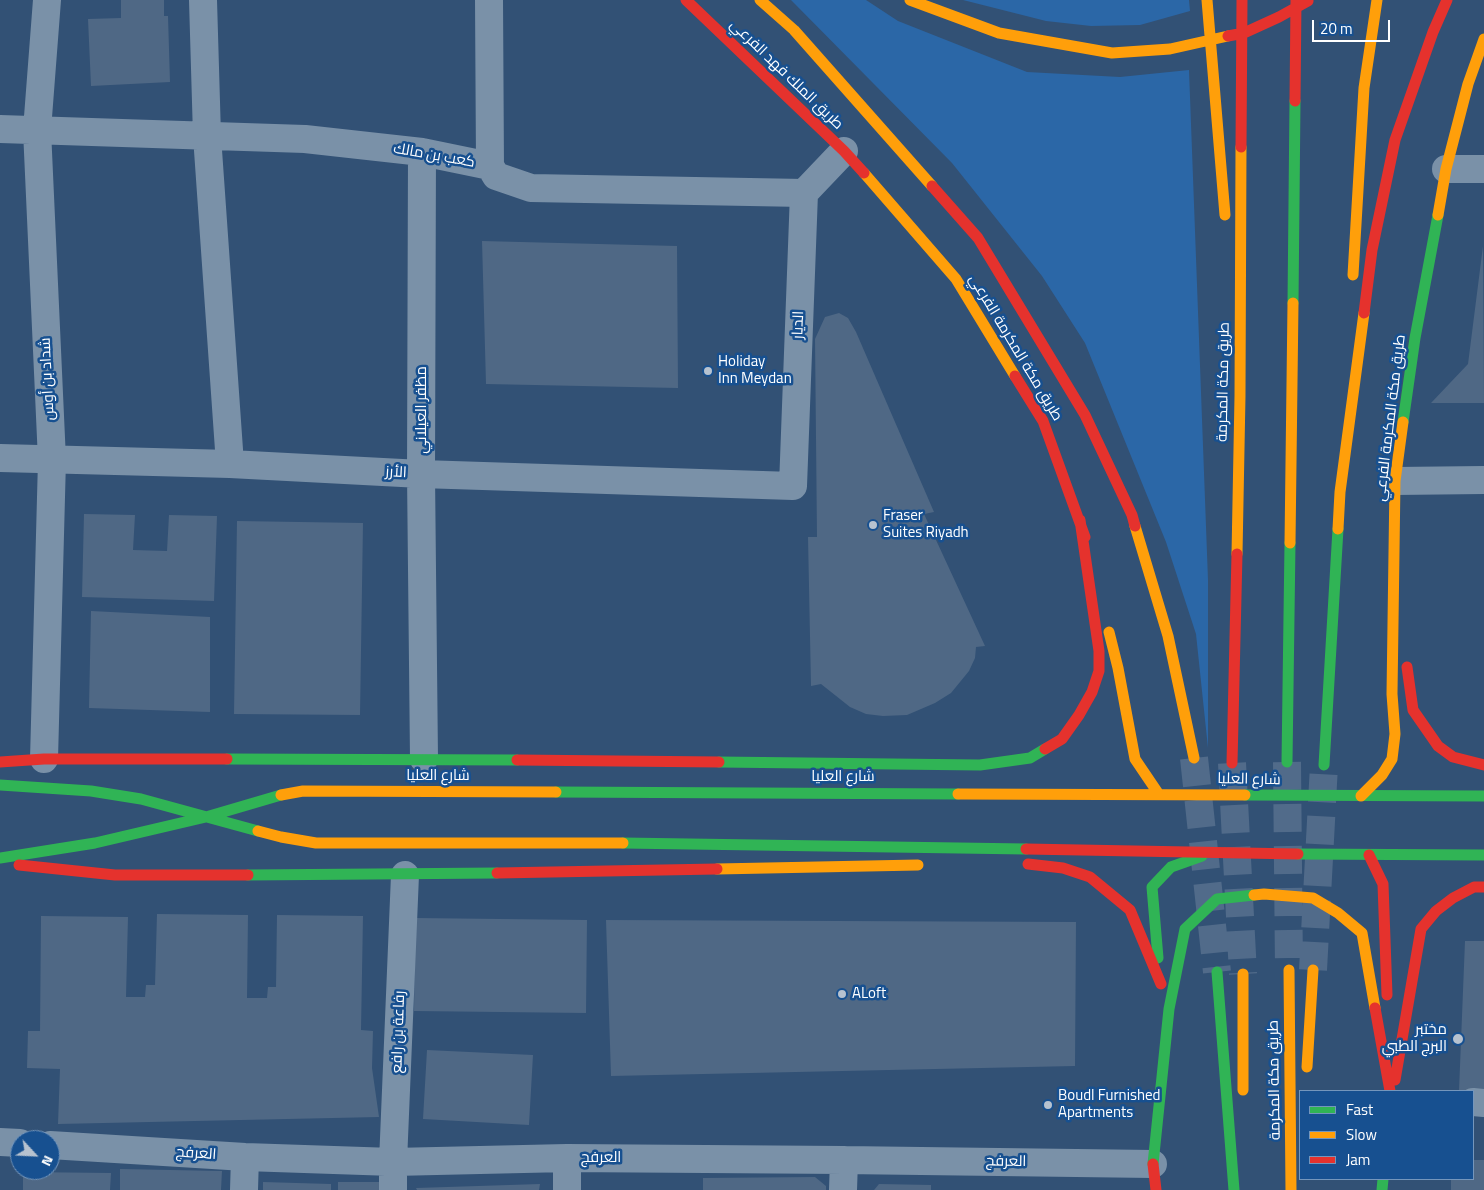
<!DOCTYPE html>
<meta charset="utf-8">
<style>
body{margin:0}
#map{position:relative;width:1484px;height:1190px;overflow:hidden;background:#325175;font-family:"Titillium Web",sans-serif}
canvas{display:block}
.legend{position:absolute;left:1299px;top:1090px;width:175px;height:90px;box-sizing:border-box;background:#175090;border:1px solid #7496bc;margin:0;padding:6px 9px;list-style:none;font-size:15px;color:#fff}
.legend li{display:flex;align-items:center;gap:10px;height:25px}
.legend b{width:25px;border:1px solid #7496bc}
.north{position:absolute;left:10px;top:1130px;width:50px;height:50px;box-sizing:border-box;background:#175090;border:1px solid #7496bc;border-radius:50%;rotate:115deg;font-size:14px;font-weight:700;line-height:20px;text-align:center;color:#fff}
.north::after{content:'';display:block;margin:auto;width:18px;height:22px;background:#b7c2cf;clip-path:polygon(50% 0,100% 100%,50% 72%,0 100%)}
.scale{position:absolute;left:1312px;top:20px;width:78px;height:22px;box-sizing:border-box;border:2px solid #fff;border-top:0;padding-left:6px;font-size:15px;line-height:18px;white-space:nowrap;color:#fff;-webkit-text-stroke:4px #175090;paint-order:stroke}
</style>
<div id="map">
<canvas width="1484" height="1190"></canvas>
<ul class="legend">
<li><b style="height:6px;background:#30b455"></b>Fast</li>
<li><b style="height:6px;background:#ff9f0a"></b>Slow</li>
<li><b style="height:6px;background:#e5322d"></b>Jam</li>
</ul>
<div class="north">N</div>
<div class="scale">20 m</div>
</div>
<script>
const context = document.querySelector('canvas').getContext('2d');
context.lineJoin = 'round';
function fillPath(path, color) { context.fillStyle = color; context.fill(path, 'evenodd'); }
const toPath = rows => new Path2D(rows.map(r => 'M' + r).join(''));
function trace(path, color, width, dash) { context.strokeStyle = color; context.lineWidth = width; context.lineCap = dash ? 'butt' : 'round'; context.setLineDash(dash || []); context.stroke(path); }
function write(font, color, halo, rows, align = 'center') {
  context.font = font + ' "Titillium Web",Cairo,sans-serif'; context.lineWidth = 5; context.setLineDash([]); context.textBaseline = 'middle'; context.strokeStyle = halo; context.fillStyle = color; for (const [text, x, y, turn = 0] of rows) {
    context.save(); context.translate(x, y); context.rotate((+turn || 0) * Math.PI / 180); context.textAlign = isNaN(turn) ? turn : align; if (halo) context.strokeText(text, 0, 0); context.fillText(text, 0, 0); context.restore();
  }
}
fillPath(toPath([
 [791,0,866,0,898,21,1027,72,1120,77,1189,70,1208,580,1208,748,1196,634,1166,542,1085,343,1042,276,952,163],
 [963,0,1189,0,1190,11,1140,25,1091,26,1046,21]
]), '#2b67a7');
fillPath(toPath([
 [121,0,164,0,164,16,168,16,170,82,91,86,88,19,121,18],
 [482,241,677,246,678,388,486,384],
 [1483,246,1484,403,1431,403,1468,364],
 [839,313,848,318,856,332,934,512,924,514,985,646,976,647,975,658,969,671,951,693,935,703,907,715,883,716,866,714,850,707,821,684,811,686,808,537,817,537,815,339,825,317],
 [84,514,135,515,133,550,167,551,169,515,217,516,214,601,82,597],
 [237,521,363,523,360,715,234,714],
 [91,611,210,617,210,712,89,708],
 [157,914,248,915,247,998,267,998,268,987,276,987,277,915,363,916,361,1030,373,1031,372,1068,379,1117,58,1124,60,1069,27,1068,28,1031,40,1031,41,916,128,917,126,997,145,997,146,985,155,985],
 [415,918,587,920,586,1013,414,1011],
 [606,920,1076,922,1075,1066,611,1076],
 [1465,941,1484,941,1484,1101,1473,1091,1459,1091],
 [427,1050,533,1055,529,1125,423,1119],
 [1473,1160,1484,1160,1484,1190,1451,1190,1451,1179,1473,1179],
 [120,1169,222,1171,221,1190,120,1190],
 [23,1172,111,1173,110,1190,23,1190],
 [815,1177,826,1186,826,1190,703,1190,703,1178],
 [263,1182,331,1184,331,1190,263,1190],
 [338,1182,382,1182,381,1190,338,1190],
 [540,1184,539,1190,417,1190,416,1188],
 [879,1184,931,1185,931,1190,874,1190]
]), '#4f6885');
trace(toPath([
 [1194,758,1217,972],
 [1287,762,1289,970],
 [1232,763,1243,974],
 [1313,970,1324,765]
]), '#516b8a', 28, [28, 14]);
trace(toPath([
 [203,0,207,136,230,464],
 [489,0,490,166],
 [0,129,305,139,422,152,490,166,496,176,531,188,804,193,844,151],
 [422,152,421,474,424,759],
 [1446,169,1484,169],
 [0,458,230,464,421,474,793,486,804,193],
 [1395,481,1484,480],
 [44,759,52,460,37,130,47,0],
 [1473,1102,1484,1103],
 [0,1142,20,1143],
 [50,1145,245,1157,393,1162,567,1158,844,1160,1153,1164],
 [244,1190,245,1157],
 [393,1190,393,1162,405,875],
 [567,1190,567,1158],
 [843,1190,844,1160]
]), '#7a91a8', 28);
trace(toPath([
 [1293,303,1295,101],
 [1403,422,1415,338,1438,215],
 [227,759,517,760],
 [719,762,980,765,1030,758,1045,749],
 [1287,762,1290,543],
 [1324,765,1338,529],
 [0,785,91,791,141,799,258,831],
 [556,792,958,794],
 [1245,795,1484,796],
 [623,843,1026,849],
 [1298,854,1484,855],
 [0,858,95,843,206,817,281,795],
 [248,875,497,873],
 [1158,958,1152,887,1171,867,1202,856],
 [1217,972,1234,1190],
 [1153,1164,1169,1009,1185,929,1217,899,1254,895],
 [1382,1190,1383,1179]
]), '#30b455', 11);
trace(toPath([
 [760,0,794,30,932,186],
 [910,0,999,33,1112,53,1170,49,1228,36],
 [1207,0,1225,215],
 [864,173,956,279,1015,376],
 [1438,215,1446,169,1468,84,1484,39],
 [1353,275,1364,88,1377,0],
 [1135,526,1168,636,1194,758],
 [1338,529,1340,492,1364,313],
 [1290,543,1293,303],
 [1237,554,1240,396,1241,147],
 [1109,632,1118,668,1135,759,1158,793],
 [958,794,1245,795],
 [281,795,303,791,556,792],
 [1361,796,1382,775,1392,759,1395,734,1392,694,1395,481,1403,422],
 [258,831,281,837,316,843,623,843],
 [717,869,918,865],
 [1254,895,1264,894,1313,898,1338,913,1362,933,1375,1008],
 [1289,970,1291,1190],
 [1243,974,1243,1090],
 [1307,1067,1313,970]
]), '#ff9f0a', 11);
trace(toPath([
 [686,0,844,151,864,173],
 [1228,36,1244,33,1279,17,1308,1],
 [1295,101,1296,0],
 [1241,147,1242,0],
 [932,186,978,238,1085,415,1132,515,1135,526],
 [1364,313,1372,250,1395,140,1433,32,1447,0],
 [1015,376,1043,421,1085,537],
 [1407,667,1413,710,1438,746,1453,757,1484,765],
 [1045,749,1062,739,1079,715,1092,692,1099,671,1099,651,1080,520],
 [517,760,719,762],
 [0,762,44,759,227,759],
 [1232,763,1237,554],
 [1026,849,1298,854],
 [1369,855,1383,884,1387,995],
 [1028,864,1063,868,1090,877,1130,910,1161,984],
 [19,865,115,875,248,875],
 [497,873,717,869],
 [1375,1008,1390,1091],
 [1395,1080,1421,929,1436,911,1453,898,1474,887,1484,887],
 [1153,1164,1156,1190]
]), '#e5322d', 11);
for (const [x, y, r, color] of [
 [708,371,5,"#b7c2cf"],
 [873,525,5,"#b7c2cf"],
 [842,994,5,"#b7c2cf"],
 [1458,1039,6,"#b7c2cf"],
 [1048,1105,5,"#b7c2cf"]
]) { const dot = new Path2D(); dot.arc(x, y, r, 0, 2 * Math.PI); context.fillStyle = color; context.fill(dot); trace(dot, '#175090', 2); }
write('15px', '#fff', '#175090', [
 ["طريق الملك فهد الفرعي",786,75,44],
 ["كعب بن مالك",434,156,10],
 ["الديار",799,325,-88],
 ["طريق مكة المكرمة الفرعي",1015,348,59],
 ["شداد بن أوس",48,379,-93],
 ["طريق مكة المكرمة",1224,382,-89],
 ["مظفر العيلاني",422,410,-90],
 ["طريق مكة المكرمة الفرعي",1391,418,-83],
 ["الأرز",396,473,3],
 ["شارع العليا",438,776],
 ["شارع العليا",843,777],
 ["شارع العليا",1249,780,1],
 ["رفاعة بن رافع",399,1032,-88],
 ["طريق مكة المكرمة",1275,1080,-91],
 ["العرفج",196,1154,4],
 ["العرفج",601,1158],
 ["العرفج",1006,1162,1]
]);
write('15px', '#fff', '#175090', [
 ["Holiday",718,362],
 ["Inn Meydan",718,379],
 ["Fraser",883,516],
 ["Suites Riyadh",883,533],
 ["ALoft",852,994],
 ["مختبر",1447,1030,"right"],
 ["البرج الطبي",1447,1047,"right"],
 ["Boudl Furnished",1058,1096],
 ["Apartments",1058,1113]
], 'left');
</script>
